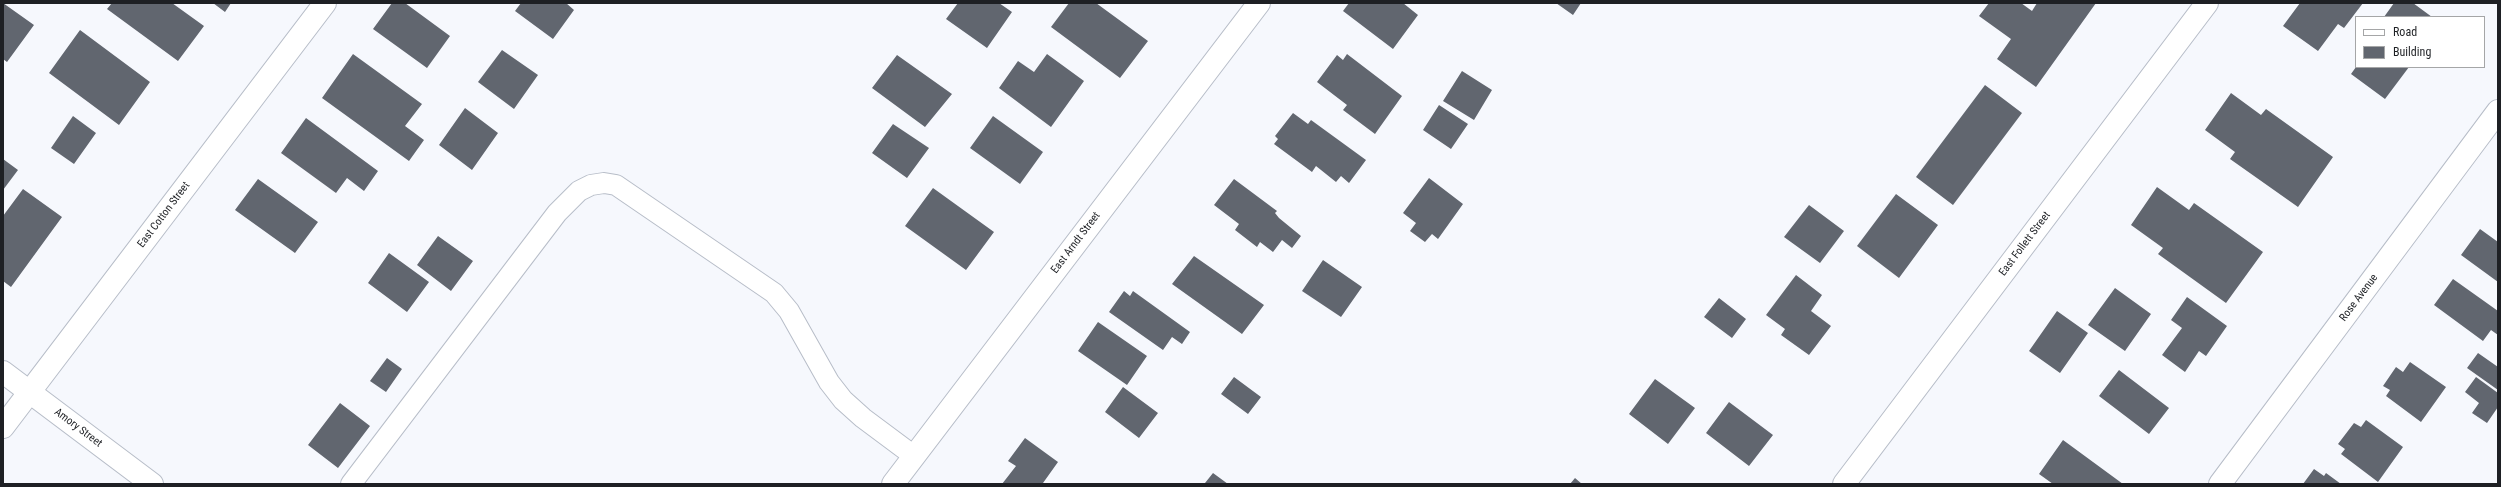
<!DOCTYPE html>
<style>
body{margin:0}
#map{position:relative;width:2501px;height:487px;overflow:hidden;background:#f6f8fd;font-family:"Roboto Condensed",sans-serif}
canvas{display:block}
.frame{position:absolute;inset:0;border:4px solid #1e2024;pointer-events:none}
.legend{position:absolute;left:2355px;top:16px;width:130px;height:52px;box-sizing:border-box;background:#fff;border:1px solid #a5a6a7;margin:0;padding:5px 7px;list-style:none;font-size:12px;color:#1e2024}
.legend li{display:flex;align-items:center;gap:8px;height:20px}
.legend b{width:20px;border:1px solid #a5a6a7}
</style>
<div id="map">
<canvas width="2501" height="487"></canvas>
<div class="frame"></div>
<ul class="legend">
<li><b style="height:5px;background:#fff"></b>Road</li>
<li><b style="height:11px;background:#61666f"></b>Building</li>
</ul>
</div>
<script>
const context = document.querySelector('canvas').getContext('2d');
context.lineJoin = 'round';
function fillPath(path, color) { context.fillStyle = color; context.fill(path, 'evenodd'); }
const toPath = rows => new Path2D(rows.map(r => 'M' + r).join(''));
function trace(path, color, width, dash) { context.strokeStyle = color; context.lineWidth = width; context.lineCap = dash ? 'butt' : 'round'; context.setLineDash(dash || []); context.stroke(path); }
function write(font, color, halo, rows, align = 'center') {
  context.font = font + ' "Roboto Condensed",sans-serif'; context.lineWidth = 4; context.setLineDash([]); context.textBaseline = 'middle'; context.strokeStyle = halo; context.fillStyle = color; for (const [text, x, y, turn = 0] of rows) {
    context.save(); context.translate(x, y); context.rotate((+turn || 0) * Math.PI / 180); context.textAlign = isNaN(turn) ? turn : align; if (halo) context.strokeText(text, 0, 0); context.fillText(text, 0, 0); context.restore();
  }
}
fillPath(toPath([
 [3,3,34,25,7,62,3,59],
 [112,3,172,3,204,26,178,61,107,9],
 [213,3,231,3,225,12],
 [392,3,405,3,450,36,427,68,373,29],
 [521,3,566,3,574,10,553,39,515,11],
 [958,3,999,3,1012,12,987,48,946,19],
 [1069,3,1096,3,1148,41,1120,78,1051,27],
 [1349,3,1403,3,1418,15,1393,49,1343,11],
 [1556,3,1581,3,1573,15],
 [1989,3,2021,3,2032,11,2037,3,2096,3,2036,87,1997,59,2011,39,1979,16],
 [2300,3,2363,3,2344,28,2338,24,2318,51,2283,26],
 [2394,3,2413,3,2432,17,2384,17],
 [80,30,150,82,119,125,49,73],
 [502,50,538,75,514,109,478,82],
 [353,54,422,104,405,126,424,140,409,161,322,98],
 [1047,54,1084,81,1051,127,999,88,1018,61,1034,72],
 [1347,54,1402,96,1375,134,1343,110,1347,105,1317,82,1337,55,1343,60],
 [897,55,952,94,925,127,872,88],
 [2356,67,2409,67,2385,99,2351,74],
 [1462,71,1492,90,1474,120,1443,101],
 [1985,85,2022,113,1953,205,1916,177],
 [2231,93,2261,115,2266,109,2333,157,2298,207,2230,159,2235,152,2205,130],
 [1439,105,1468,124,1451,149,1423,130],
 [465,108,498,133,472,170,439,145],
 [1293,113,1308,124,1311,120,1366,160,1349,183,1341,176,1336,182,1316,166,1312,172,1274,144,1278,139,1275,136],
 [73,116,96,133,74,164,51,148],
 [993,116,1043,152,1020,184,970,148],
 [306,118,378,171,364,191,347,178,336,193,281,153],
 [893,124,929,148,907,178,872,153],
 [3,159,18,170,3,190],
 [1429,178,1463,204,1438,239,1432,234,1425,242,1410,231,1416,223,1403,213],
 [258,179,318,222,295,253,235,210],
 [1234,179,1277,211,1275,213,1279,218,1301,236,1292,248,1282,240,1273,252,1260,242,1257,247,1235,230,1239,224,1214,205],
 [2157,187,2189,210,2194,203,2263,252,2226,303,2158,254,2163,248,2131,225],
 [933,188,994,232,966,270,905,226],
 [23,189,62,217,11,287,3,281,3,216],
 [1896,194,1938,225,1899,278,1857,246],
 [1809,205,1844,231,1820,263,1784,237],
 [2480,229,2498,242,2498,282,2461,255],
 [438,236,473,261,451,291,417,265],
 [389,253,429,282,407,312,368,283],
 [1194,256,1264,305,1242,334,1172,284],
 [1323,260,1362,287,1341,317,1302,291],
 [1796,275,1822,295,1811,311,1831,326,1809,355,1781,335,1785,329,1766,315],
 [2453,279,2498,311,2498,335,2491,330,2483,341,2434,305],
 [2115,288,2151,314,2125,351,2088,325],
 [1124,291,1130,296,1133,291,1190,332,1182,344,1172,337,1163,350,1109,312],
 [2187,297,2227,326,2206,356,2199,351,2185,372,2162,355,2182,328,2171,320],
 [1719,298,1746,319,1732,338,1704,317],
 [2057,311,2088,333,2060,373,2029,351],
 [1098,322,1147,356,1127,385,1078,351],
 [2478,353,2498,367,2498,390,2467,368],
 [387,358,402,369,386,392,370,381],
 [2410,362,2446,387,2421,422,2386,396,2390,390,2383,386,2396,367,2403,372],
 [2119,370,2169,408,2149,434,2099,396],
 [1234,377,1261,397,1248,414,1221,394],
 [2476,377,2498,393,2498,407,2487,423,2472,413,2479,403,2465,392],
 [1655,379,1695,408,1668,444,1629,414],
 [1123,387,1158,413,1139,438,1105,412],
 [1729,402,1773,435,1749,466,1706,433],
 [340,403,370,426,338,468,308,445],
 [2366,420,2403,447,2378,482,2341,454,2345,449,2338,444,2354,423,2361,427],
 [1025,438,1058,462,1043,483,1044,484,1002,484,1016,466,1008,461],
 [2063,440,2123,484,2053,484,2039,474],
 [2314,469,2324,476,2326,473,2341,484,2303,484],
 [1213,473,1228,484,1205,483],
 [1575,478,1582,484,1570,484]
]), '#61666f');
const service = toPath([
 [351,484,557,213,579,191,591,185,604,183,616,185,774,293,789,311,829,382,843,400,863,418,914,456]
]);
const minor = toPath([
 [3,372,152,484],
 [3,427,325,3],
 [893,484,1259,3],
 [1844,484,2207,3],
 [2220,484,2498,111]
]);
trace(service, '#b7bdc8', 22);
trace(minor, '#b7bdc8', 24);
trace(service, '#fff', 20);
trace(minor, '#fff', 22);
write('11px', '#1e2024', '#fff', [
 ["East Cotton Street",164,215,-53],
 ["East Arndt Street",1076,243,-53],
 ["East Follett Street",2025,244,-53],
 ["Rose Avenue",2359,298,-53],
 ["Amory Street",78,428,37]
]);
</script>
